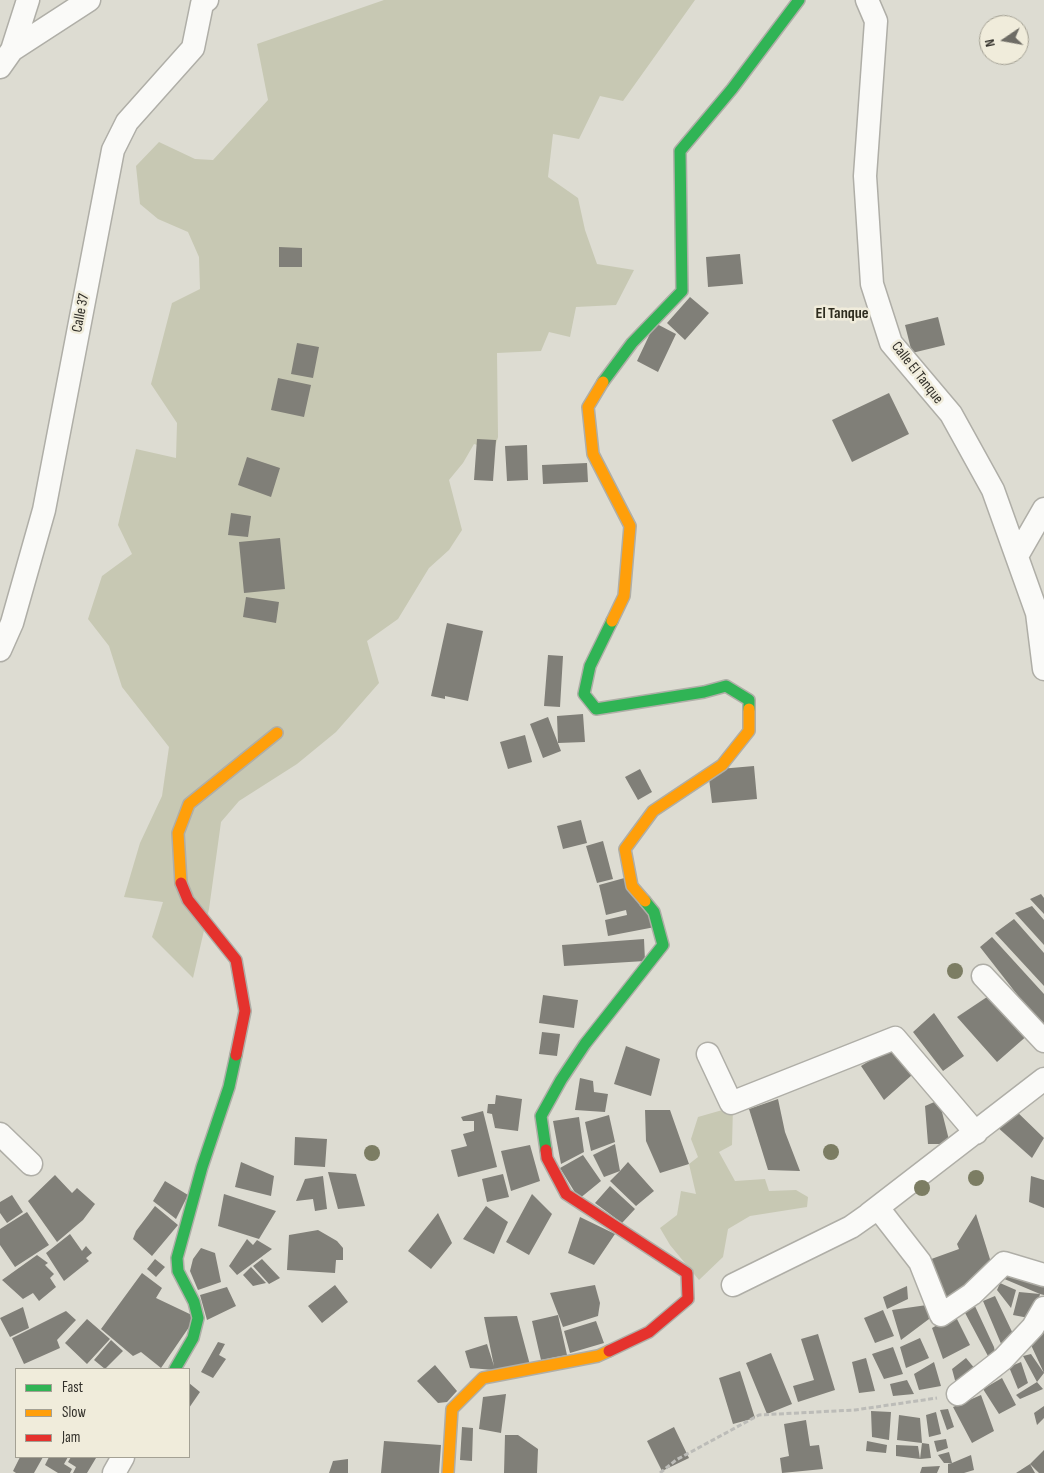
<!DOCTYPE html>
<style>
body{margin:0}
#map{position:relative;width:1044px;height:1473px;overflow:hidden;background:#dddcd2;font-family:"Sofia Sans Condensed",sans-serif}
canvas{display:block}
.legend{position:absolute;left:15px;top:1368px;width:175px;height:90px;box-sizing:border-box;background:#f0ecdb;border:1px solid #a4a194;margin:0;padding:6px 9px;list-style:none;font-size:15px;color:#32302a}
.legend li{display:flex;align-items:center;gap:10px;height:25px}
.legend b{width:25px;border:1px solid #a4a194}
.north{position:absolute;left:979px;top:15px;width:50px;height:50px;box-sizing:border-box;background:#f0ecdb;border:1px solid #a4a194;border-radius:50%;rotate:258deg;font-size:14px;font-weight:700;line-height:20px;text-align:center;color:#32302a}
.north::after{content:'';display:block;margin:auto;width:18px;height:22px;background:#6e6c65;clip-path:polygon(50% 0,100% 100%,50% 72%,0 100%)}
</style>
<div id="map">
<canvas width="1044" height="1473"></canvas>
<ul class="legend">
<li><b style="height:6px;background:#30b455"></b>Fast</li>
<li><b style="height:6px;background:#ff9f0a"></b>Slow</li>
<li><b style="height:6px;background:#e5322d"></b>Jam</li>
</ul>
<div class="north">N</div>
</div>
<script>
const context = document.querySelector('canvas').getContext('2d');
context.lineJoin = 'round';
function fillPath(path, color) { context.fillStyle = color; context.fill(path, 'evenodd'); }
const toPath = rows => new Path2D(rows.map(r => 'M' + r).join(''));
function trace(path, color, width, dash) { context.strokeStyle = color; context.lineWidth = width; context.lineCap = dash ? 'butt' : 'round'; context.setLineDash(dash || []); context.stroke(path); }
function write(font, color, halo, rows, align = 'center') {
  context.font = font + ' "Sofia Sans Condensed",sans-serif'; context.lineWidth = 5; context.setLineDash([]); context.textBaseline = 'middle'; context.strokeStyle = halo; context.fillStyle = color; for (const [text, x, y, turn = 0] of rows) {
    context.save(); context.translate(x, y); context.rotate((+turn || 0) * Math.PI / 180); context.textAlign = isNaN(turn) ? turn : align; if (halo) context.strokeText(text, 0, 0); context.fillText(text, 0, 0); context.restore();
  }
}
fillPath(toPath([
 [384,0,695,0,623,101,600,96,579,139,553,134,548,177,578,198,585,230,597,264,634,270,616,305,576,307,570,337,549,332,541,351,497,353,498,437,494,450,474,444,463,463,449,480,462,530,449,550,429,568,398,619,367,641,379,683,336,732,297,764,239,801,221,822,209,909,193,978,152,937,163,902,124,897,140,843,162,796,169,747,122,687,109,646,88,619,102,576,132,554,118,525,136,449,176,458,177,423,151,384,172,303,200,289,199,257,188,232,158,219,140,204,136,166,159,142,195,159,213,160,268,100,257,44],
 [733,1107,732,1145,719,1152,735,1181,765,1179,769,1191,796,1190,808,1197,807,1207,750,1216,728,1229,723,1257,699,1280,670,1245,660,1228,677,1215,681,1191,696,1194,689,1164,698,1157,691,1139,698,1117]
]), '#c7c8b3');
fillPath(toPath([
 [279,247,302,248,302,267,279,267],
 [740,254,743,284,708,287,706,257],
 [690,297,709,313,685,340,667,323],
 [938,317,945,345,912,353,905,325],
 [655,323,676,334,658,372,637,361],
 [297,343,319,347,313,378,291,374],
 [278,378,311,385,304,417,271,410],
 [889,393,909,434,852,462,832,420],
 [477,439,496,440,493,481,474,480],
 [527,445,528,480,507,481,505,446],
 [247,457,280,468,271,497,238,485],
 [587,463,588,482,543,484,542,465],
 [231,513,251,516,248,537,228,535],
 [280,538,285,589,244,593,239,542],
 [246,597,279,602,276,623,243,617],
 [447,623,483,631,468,701,445,696,445,699,431,696],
 [548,655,563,656,560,707,544,706],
 [583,714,585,742,558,743,557,716],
 [548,717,561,751,543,758,530,724],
 [525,735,532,762,508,769,500,742],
 [754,766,757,799,712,803,708,770],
 [640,769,652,792,638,800,625,777],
 [581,820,587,843,563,849,557,826],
 [603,841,613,879,597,883,586,846],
 [628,877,655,927,608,936,605,920,627,915,626,910,606,915,599,885],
 [1041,894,1044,898,1044,914,1030,899],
 [1032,906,1044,920,1044,945,1015,913],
 [1014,919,1044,953,1044,986,995,933],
 [992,937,1044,994,1044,1029,980,947],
 [644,939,645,961,564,966,562,945],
 [543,995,578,1000,574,1028,539,1023],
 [990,995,1029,1034,997,1062,957,1017],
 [934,1013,964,1056,943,1071,913,1032],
 [542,1032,560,1034,557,1056,539,1054],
 [626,1046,660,1059,651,1096,614,1084],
 [892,1047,912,1075,884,1100,861,1066],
 [580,1078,593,1081,594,1092,608,1094,605,1112,575,1110],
 [496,1095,522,1099,518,1131,495,1128,492,1114,487,1113,488,1104,495,1104],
 [778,1099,785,1132,800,1171,768,1170,749,1109],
 [939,1100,950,1144,928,1144,925,1106],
 [1013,1108,1044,1138,1032,1158,996,1126],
 [645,1110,670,1110,689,1164,660,1173,646,1141],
 [483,1111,497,1167,458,1177,451,1150,467,1146,463,1134,474,1131,474,1121,463,1121,461,1117],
 [609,1115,615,1142,591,1151,585,1122],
 [579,1117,584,1152,561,1164,553,1121],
 [295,1137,327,1139,325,1167,294,1165],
 [615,1144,620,1171,628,1162,654,1191,636,1206,610,1181,620,1171,604,1177,593,1155],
 [530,1145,540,1181,511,1191,501,1151],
 [583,1155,601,1181,579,1199,560,1168],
 [241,1162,274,1176,271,1196,235,1187],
 [328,1172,356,1174,365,1206,338,1209],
 [503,1174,509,1197,487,1202,482,1179],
 [55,1175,72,1193,77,1188,95,1204,83,1220,57,1242,28,1201],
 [323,1176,327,1209,315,1211,313,1199,296,1201,305,1179],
 [1031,1176,1044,1180,1044,1208,1029,1202],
 [165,1181,188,1195,176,1219,153,1201],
 [610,1186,635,1209,622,1223,595,1203],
 [224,1194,276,1211,259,1239,218,1226],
 [532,1194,552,1214,529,1255,506,1242],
 [12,1195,23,1212,7,1223,0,1213,0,1202],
 [155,1206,178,1225,152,1256,133,1239,136,1231],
 [486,1206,508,1222,494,1254,463,1239],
 [27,1212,49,1245,15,1267,0,1245,0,1229],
 [438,1213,452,1243,431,1269,408,1251],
 [976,1214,994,1272,944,1308,923,1262,959,1249,957,1244],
 [580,1217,615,1234,594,1265,568,1253],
 [318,1230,337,1241,343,1248,343,1260,336,1260,335,1273,287,1270,289,1235],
 [70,1234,82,1251,86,1246,92,1253,86,1258,89,1261,64,1281,46,1253],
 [247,1239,253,1245,257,1240,272,1249,237,1275,229,1266],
 [201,1248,215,1253,221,1282,198,1290,190,1271,193,1259],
 [37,1255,48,1263,45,1265,54,1274,50,1278,56,1287,39,1301,33,1293,23,1299,2,1280],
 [155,1259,165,1267,156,1277,147,1269],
 [262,1259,280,1278,269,1284,253,1266],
 [251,1267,266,1283,253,1286,243,1275],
 [1005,1269,1044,1280,1044,1295,1040,1294,1034,1319,1013,1315,1019,1292,1040,1294,1002,1278],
 [142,1273,162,1288,156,1298,196,1317,161,1368,141,1352,133,1356,101,1329],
 [1000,1283,1016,1290,1011,1308,997,1290],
 [335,1285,348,1302,322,1323,308,1306],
 [595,1285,600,1303,598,1316,563,1327,550,1293],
 [907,1286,908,1299,887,1309,883,1297],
 [227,1287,236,1306,207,1320,200,1295],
 [995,1296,1015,1338,1002,1346,983,1301],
 [974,1304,994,1347,995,1352,988,1356,964,1311],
 [927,1305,929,1319,901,1340,892,1310],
 [23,1307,29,1328,10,1337,0,1318],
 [883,1310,894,1336,875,1343,864,1318],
 [66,1311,76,1320,57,1340,60,1348,24,1364,12,1338],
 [558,1315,567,1355,541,1360,532,1321],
 [955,1315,970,1345,943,1359,932,1328],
 [517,1316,530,1365,494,1370,470,1368,465,1351,487,1344,494,1366,484,1317],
 [87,1319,110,1339,87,1364,65,1343],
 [596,1321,604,1343,570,1353,564,1331],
 [1044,1330,1044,1373,1031,1345],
 [818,1334,835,1390,798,1402,793,1386,814,1380,801,1339],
 [920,1338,929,1358,906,1368,900,1347],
 [111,1340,123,1351,105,1369,94,1360],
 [218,1342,225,1344,219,1355,226,1359,213,1378,201,1372],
 [893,1347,903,1374,884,1379,872,1354],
 [771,1353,792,1404,767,1414,746,1363],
 [1031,1354,1044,1373,1037,1382,1023,1356],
 [866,1358,875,1391,859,1393,852,1362],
 [966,1358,976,1370,956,1384,952,1369],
 [934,1362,941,1386,919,1390,914,1374],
 [1021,1362,1028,1383,1018,1389,1009,1367],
 [435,1365,457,1391,447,1402,438,1403,417,1381],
 [740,1371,755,1418,733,1424,719,1378],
 [1002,1378,1016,1405,999,1414,983,1389],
 [907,1380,914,1394,893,1396,890,1384],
 [1037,1382,1043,1389,1020,1399,1016,1395],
 [189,1383,200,1392,189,1408],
 [506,1394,501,1433,479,1429,483,1397],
 [981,1395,994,1431,972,1443,953,1407],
 [1044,1406,1044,1418,1037,1425,1034,1413],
 [948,1409,954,1427,947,1430,940,1410],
 [871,1411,891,1412,889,1440,872,1437],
 [936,1412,941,1434,929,1437,926,1415],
 [899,1415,920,1418,922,1443,929,1444,931,1458,920,1459,896,1456,896,1445,918,1446,920,1459,922,1443,897,1440],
 [806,1420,810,1446,819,1445,823,1469,782,1473,780,1458,789,1456,784,1424],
 [462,1427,473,1428,472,1461,460,1460],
 [674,1427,689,1458,662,1471,647,1441],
 [505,1435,518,1435,538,1449,537,1473,504,1473],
 [946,1439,948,1448,937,1452,934,1441],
 [384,1441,441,1445,439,1473,381,1473],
 [867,1441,887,1445,886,1453,866,1451],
 [1044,1450,1044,1473,1039,1473,1030,1464,1035,1473,1016,1473,1030,1464],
 [949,1452,952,1463,971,1455,974,1470,964,1473,948,1473,948,1464,952,1463,944,1463,938,1455],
 [20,1457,43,1457,34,1473,16,1473,13,1471],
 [49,1457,68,1457,64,1464,72,1469,70,1473,58,1473,45,1465],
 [71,1457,93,1457,96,1458,87,1473,73,1473,76,1467,68,1462],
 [348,1459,348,1473,329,1473,333,1461],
 [940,1466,937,1473,920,1473,922,1467]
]), '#807f78');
const street = toPath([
 [867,0,876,21,865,176,872,284,891,343,951,414,993,490,1037,613,1044,669],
 [12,50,89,0],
 [0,67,12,50,28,0],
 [1017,556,1044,509],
 [0,650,12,623,44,510,113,150,127,122,193,48,202,4,207,0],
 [983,976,1044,1041],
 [708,1054,731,1103,895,1038,976,1133],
 [0,1134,31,1164],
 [869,1214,1044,1079],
 [733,1285,851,1227,878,1208,920,1262,941,1315,972,1294,1004,1263,1044,1275],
 [958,1394,1003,1359,1033,1327,1044,1308],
 [114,1473,123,1457]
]);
const fast = toPath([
 [603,382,632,343,682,291,680,151,732,89,799,0],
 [612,621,590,666,584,694,596,709,704,692,726,686,749,700,749,709],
 [546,1150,541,1116,561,1080,585,1044,663,945,654,912,645,901],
 [175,1369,193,1338,198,1318,194,1302,178,1271,177,1258,202,1167,229,1087,236,1055]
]);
const slow = toPath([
 [603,382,588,407,593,454,630,526,624,596,612,621],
 [181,883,178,833,189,804,277,733],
 [645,901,632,886,625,849,653,811,722,765,749,731,749,709],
 [448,1473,452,1409,483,1378,598,1356,609,1351]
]);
const jam = toPath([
 [181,883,188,900,236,960,245,1011,236,1055],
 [546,1150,547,1158,566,1194,687,1273,688,1299,649,1332,609,1351]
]);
trace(street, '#afaea7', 25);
trace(fast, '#afaea7', 14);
trace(slow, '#afaea7', 14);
trace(jam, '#afaea7', 14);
trace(toPath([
 [660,1473,676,1460,759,1415,855,1410,937,1398]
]), '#bcbcb8', 3, [5, 2.5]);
trace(street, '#fafaf8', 22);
trace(fast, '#30b455', 11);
trace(slow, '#ff9f0a', 11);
trace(jam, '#e5322d', 11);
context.fillStyle = '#7c7d63';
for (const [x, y] of [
 [955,971],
 [831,1152],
 [372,1153],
 [976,1178],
 [922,1188]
]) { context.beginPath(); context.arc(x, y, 8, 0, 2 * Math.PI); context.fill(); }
write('15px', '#32302a', '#f0ecdb', [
 ["Calle 37",81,313,-79],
 ["Calle El Tanque",917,373,52]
]);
write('bold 16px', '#2e2c1e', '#f0ecdb', [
 ["El Tanque",842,314]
]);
</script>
